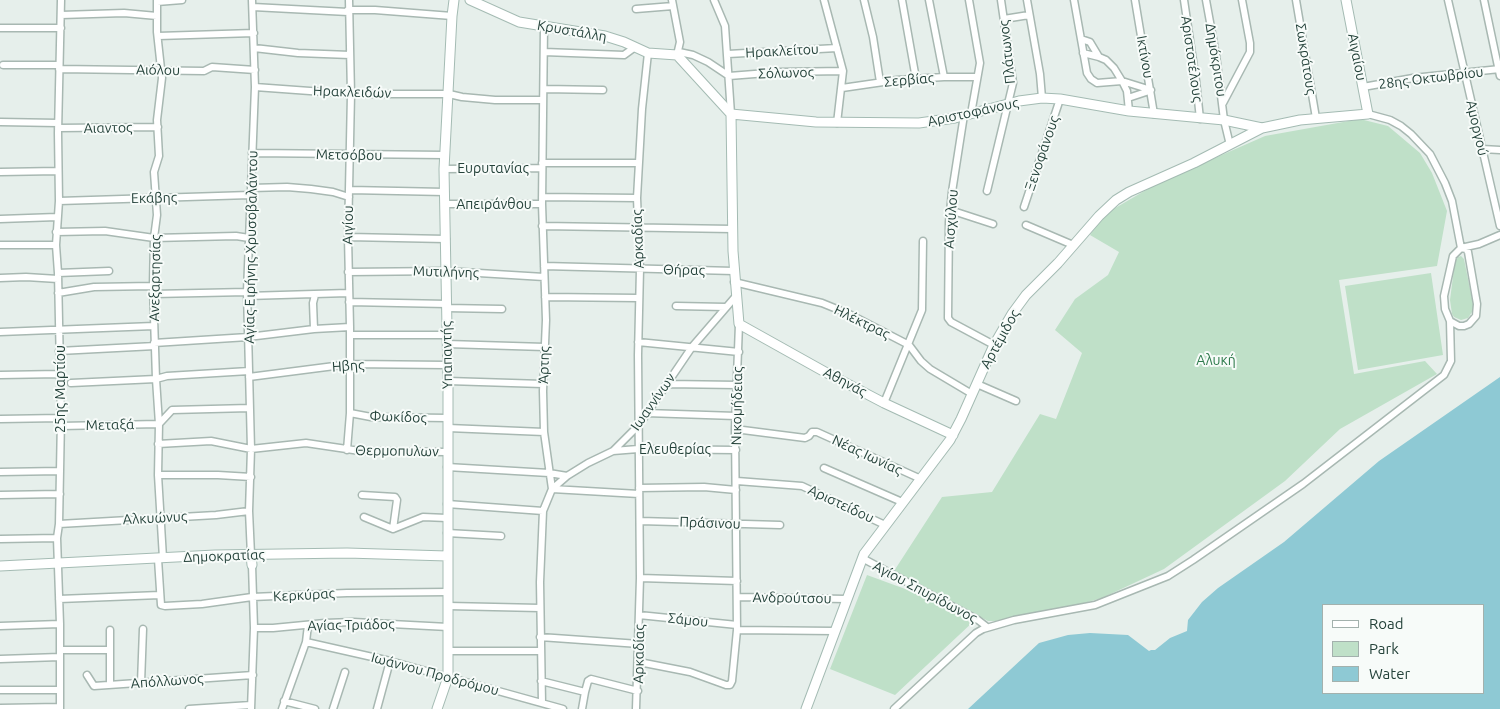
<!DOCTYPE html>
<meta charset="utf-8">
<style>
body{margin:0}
#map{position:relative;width:1500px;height:709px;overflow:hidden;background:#e6efeb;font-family:Ubuntu,sans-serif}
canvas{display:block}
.legend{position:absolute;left:1322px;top:604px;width:162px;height:90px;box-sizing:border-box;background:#f7fbf9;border:1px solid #a3b1ad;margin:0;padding:6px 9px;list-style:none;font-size:15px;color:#24423a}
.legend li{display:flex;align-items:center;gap:10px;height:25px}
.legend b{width:25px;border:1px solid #a3b1ad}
</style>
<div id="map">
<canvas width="1500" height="709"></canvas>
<ul class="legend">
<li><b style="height:6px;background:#fff"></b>Road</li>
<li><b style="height:14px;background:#bfe0c8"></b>Park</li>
<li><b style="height:14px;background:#8ec9d4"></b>Water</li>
</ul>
</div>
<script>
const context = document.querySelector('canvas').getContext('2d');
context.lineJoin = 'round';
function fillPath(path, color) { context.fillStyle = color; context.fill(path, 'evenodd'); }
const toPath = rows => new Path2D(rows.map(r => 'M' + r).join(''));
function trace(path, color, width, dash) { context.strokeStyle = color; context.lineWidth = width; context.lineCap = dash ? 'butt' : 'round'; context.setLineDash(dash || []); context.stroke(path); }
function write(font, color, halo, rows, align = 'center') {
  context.font = font + ' Ubuntu,sans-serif'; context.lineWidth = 4; context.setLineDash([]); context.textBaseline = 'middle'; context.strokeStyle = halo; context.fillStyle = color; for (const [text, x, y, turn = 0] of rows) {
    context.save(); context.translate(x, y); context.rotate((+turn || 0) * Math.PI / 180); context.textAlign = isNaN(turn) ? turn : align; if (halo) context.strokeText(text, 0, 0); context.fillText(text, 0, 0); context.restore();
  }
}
fillPath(toPath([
 [1360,119,1388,126,1420,153,1432,173,1447,211,1437,266,1339,280,1354,374,1425,361,1437,374,1340,429,1285,481,1164,569,1102,598,1077,605,996,621,988,621,894,571,942,497,992,492,1040,414,1056,419,1082,353,1055,330,1075,299,1108,275,1119,252,1090,235,1105,214,1158,183,1265,136],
 [1461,256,1464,259,1474,309,1468,318,1461,320,1454,317,1452,314,1450,300,1455,261,1458,257],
 [1431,273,1443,355,1358,370,1345,286],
 [867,575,927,597,974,621,895,695,830,669]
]), '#bfe0c8');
fillPath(toPath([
 [1500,377,1500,709,968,709,1039,643,1068,635,1090,633,1128,635,1149,651,1151,650,1155,650,1170,638,1187,631,1188,620,1202,602,1218,588,1284,542,1379,461],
 [1484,605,1484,693,1324,693,1324,605]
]), '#8ec9d4');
const street = toPath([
 [157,0,157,32,162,78,157,120,159,156,154,172,157,215,154,238,153,286,156,379,159,424,158,475,163,558],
 [672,0,680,42,677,55],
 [714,0,725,26,731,114],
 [824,0,843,71,837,123],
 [864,0,873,37,880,82],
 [902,0,916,79],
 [929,0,944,77],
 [969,0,980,63,971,114],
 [1027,0,1040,74,1042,98],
 [1074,0,1087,73,1091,79,1097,83,1122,81,1127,91,1129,111],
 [1135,0,1154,114],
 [1184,0,1196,81,1200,119],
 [1206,0,1216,55,1224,120,1230,145],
 [1296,0,1316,118],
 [1448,0,1500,226],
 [1484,0,1500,76],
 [157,2,182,0],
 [253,7,348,12],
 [636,9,673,6],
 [348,10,375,10,452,16],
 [61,15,124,13,157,16],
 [1004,19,1029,15],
 [0,28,61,28],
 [158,36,254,33],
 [1081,39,1090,42,1099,57],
 [254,48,298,53,350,55],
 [544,52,624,55,635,47],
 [679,52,693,55,708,62,729,76,780,72,843,71],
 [1083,53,1099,57,1106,60,1114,68,1122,81,1151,90],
 [728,54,837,48],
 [3,65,59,65],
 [59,69,204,71,212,67,255,70],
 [255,87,351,94,449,94,462,97,495,100,543,100],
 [1363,87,1413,78,1500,69],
 [842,88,897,80,944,77,977,77],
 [544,89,603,90],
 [1128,98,1149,91],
 [1223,103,1250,52,1250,43,1242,0],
 [1368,114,1390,120,1401,126,1411,134,1430,154,1445,183,1452,201,1461,248],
 [964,115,952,192,949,222,948,318,951,322,994,345],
 [0,122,58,123],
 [58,128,158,127],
 [1482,149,1500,150],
 [252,153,445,155],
 [542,163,638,163],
 [444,169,542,168],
 [0,172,58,171],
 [251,188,287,187,311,189,333,192,349,197],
 [350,190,445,192],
 [987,191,1013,83,1001,0],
 [542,197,637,198],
 [59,201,250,195],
 [445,204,542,204],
 [1024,207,1060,99],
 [950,210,993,224],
 [0,219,57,217],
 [1026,225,1073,245],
 [542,226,733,229],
 [56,232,105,231,154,238,236,236,249,238],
 [348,237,446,239],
 [0,245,56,245],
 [1461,248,1466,249,1468,252,1477,304,1476,316,1469,324,1464,326,1459,326,1450,321,1445,309,1444,296,1453,256,1461,248,1479,244,1500,235],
 [544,266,734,271],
 [348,272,446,271,544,277],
 [58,273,109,271],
 [0,278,26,277,58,279],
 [734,282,822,303,849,314,909,345,921,361,930,369,972,394],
 [58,293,94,287,153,286],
 [153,294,247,292],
 [247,296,348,293],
 [545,297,638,298],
 [349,302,447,304],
 [676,306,726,307],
 [446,308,502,309],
 [314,329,313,303,315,295],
 [0,332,154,326],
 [350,335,446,335],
 [638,342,739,352],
 [154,343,248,337,314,329,350,327],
 [447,344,545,347],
 [59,351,155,346],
 [0,375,60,374],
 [249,377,350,364,447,365],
 [448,381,543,384],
 [71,383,156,379,167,376,249,371],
 [667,384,738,385],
 [977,384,1016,401],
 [884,403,922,310,923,241],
 [350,413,371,417,448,418],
 [646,413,736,416],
 [0,419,61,418],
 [60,426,159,424,172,410,250,408],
 [448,428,544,432],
 [735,429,805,438,809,436,812,432,817,432,921,479],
 [158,444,211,441,251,449,306,443,360,451,447,452],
 [347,450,350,413,350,327,348,237,351,94,349,0],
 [613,451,638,449,736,450],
 [447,467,549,473,567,476,588,463,613,451,639,425,692,347,736,296],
 [824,468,902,502],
 [0,472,60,471],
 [158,475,218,475,251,477],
 [737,481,802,486,885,525],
 [639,488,704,487,736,490],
 [552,489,639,494],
 [552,489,567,476],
 [0,495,60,494],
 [362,495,395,497,397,500,393,529],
 [447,504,543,511],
 [364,517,393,529,423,517,447,518],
 [640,521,780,525],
 [59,524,216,515,249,511],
 [447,533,501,536],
 [0,539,57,538],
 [251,555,249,511,251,449,247,292,255,87,252,0],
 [862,558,978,620,987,627],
 [158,559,161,605,165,606,202,604,252,597,347,593,448,592],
 [640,578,737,581],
 [737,597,846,599],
 [59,599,160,595],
 [448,606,540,608],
 [639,615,737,625],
 [0,626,60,624],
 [254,628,273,628,325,623,353,622,448,627],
 [110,630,110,685],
 [737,630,834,631],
 [540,637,639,644],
 [306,642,390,661,563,709],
 [60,650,110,650],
 [448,651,540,651],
 [0,659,60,657],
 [639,662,690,672,726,685,730,685,732,681,737,630,735,429,739,324],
 [87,675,94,686,253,675],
 [541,681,585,692,588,681,591,679,638,691],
 [141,683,143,629],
 [0,690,60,690],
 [284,701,315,709],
 [542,703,540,582,543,511,552,489,544,432,543,391,546,320,542,204,544,26],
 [0,708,60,707],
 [60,709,60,624,57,538,59,524,61,418,58,273,56,245,59,201,58,133,61,0],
 [189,709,251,705],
 [251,709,254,628,252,565],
 [282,709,306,642,308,625],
 [333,709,345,672],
 [377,709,390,661],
 [582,709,585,692],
 [636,709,640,578,638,355,640,269,637,198,642,109,648,53],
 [894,709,976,633,983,629,1014,620,1095,605,1168,576,1193,560,1303,484,1444,375,1451,361,1450,321]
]);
const secondary = toPath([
 [470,0,519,22,605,36,624,42,648,53,677,55,731,114,816,122,919,123,955,118,1019,101,1042,98,1060,99,1129,111,1224,120,1262,128],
 [731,114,733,251,739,324,825,372,884,403,953,435],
 [251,555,252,565],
 [0,566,215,555,347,553,447,556],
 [437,709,448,677,448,381,444,169,452,16,454,0],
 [806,709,864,554,950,440,961,419,994,345,1012,314,1026,295,1058,263,1099,216,1116,200,1129,192,1194,163,1262,128,1300,120,1368,114,1346,0]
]);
trace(street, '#a8b8b2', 9);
trace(secondary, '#a4bbb3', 11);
trace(street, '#fff', 6);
trace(secondary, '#fff', 9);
write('14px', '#24423a', '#f7fbf9', [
 ["Κρυστάλλη",572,31,10],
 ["Ηρακλείτου",782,51,-3],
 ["Πλάτωνος",1007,52,-96],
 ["Ικτίνου",1145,57,80],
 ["Αιγαίου",1357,57,79],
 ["Αριστοτέλους",1192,59,82],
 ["Σωκράτους",1306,59,81],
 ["Δημόκριτου",1216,60,81],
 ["Αιόλου",158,70,1],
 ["Σόλωνος",786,73,-2],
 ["28ης Οκτωβρίου",1431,78,-7],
 ["Σερβίας",909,80,-5],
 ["Ηρακλειδών",352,92,2],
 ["Αριστοφάνους",973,112,-12],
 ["Αιαντος",108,128,-1],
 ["Αμοργού",1477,128,77],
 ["Ξενοφάνους",1042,153,-71],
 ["Μετσόβου",349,155,1],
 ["Ευρυτανίας",493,168],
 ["Εκάβης",154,198,-1],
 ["Απειράνθου",494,204],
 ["Αισχύλου",951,219,-86],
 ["Αιγίου",348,225,-89],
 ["Αρκαδίας",638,239,-92],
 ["Αγίας Ειρήνης Χρυσοβαλάντου",251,247,-89],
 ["Θήρας",684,270,1],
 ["Μυτιλήνης",446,272,2],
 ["Ανεξαρτησίας",155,278,-89],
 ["Ηλέκτρας",862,322,26],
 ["Αρτέμιδος",1000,339,-61],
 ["Υπαπαντής",447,355,-91],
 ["Άρτης",544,365,-88],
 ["Ηβης",348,366,-4],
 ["Αθηνάς",845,382,28],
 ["25ης Μαρτίου",60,389,-90],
 ["Ιωαννίνων",653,402,-55],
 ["Νικομήδειας",737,406,-89],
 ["Φωκίδος",398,417,2],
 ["Μεταξά",110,425,-1],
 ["Ελευθερίας",675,449],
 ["Θερμοπυλων",397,451,1],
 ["Νέας Ιωνίας",867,455,25],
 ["Αριστείδου",841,504,25],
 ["Αλκυώνυς",155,518,-3],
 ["Πράσινου",710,523,2],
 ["Δημοκρατίας",224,556,-2],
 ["Αγίου Σπυρίδωνος",925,592,28],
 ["Κερκύρας",304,595,-3],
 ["Ανδρούτσου",792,598,1],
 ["Σάμου",688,620,6],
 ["Αγίας Τριάδος",351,625,-1],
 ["Αρκαδίας",639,654,-89],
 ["Ιωάννου Προδρόμου",435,674,15],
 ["Απόλλωνος",167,681,-4]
]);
write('14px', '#2d7a4b', '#f7fbf9', [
 ["Αλυκή",1216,360]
]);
</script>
